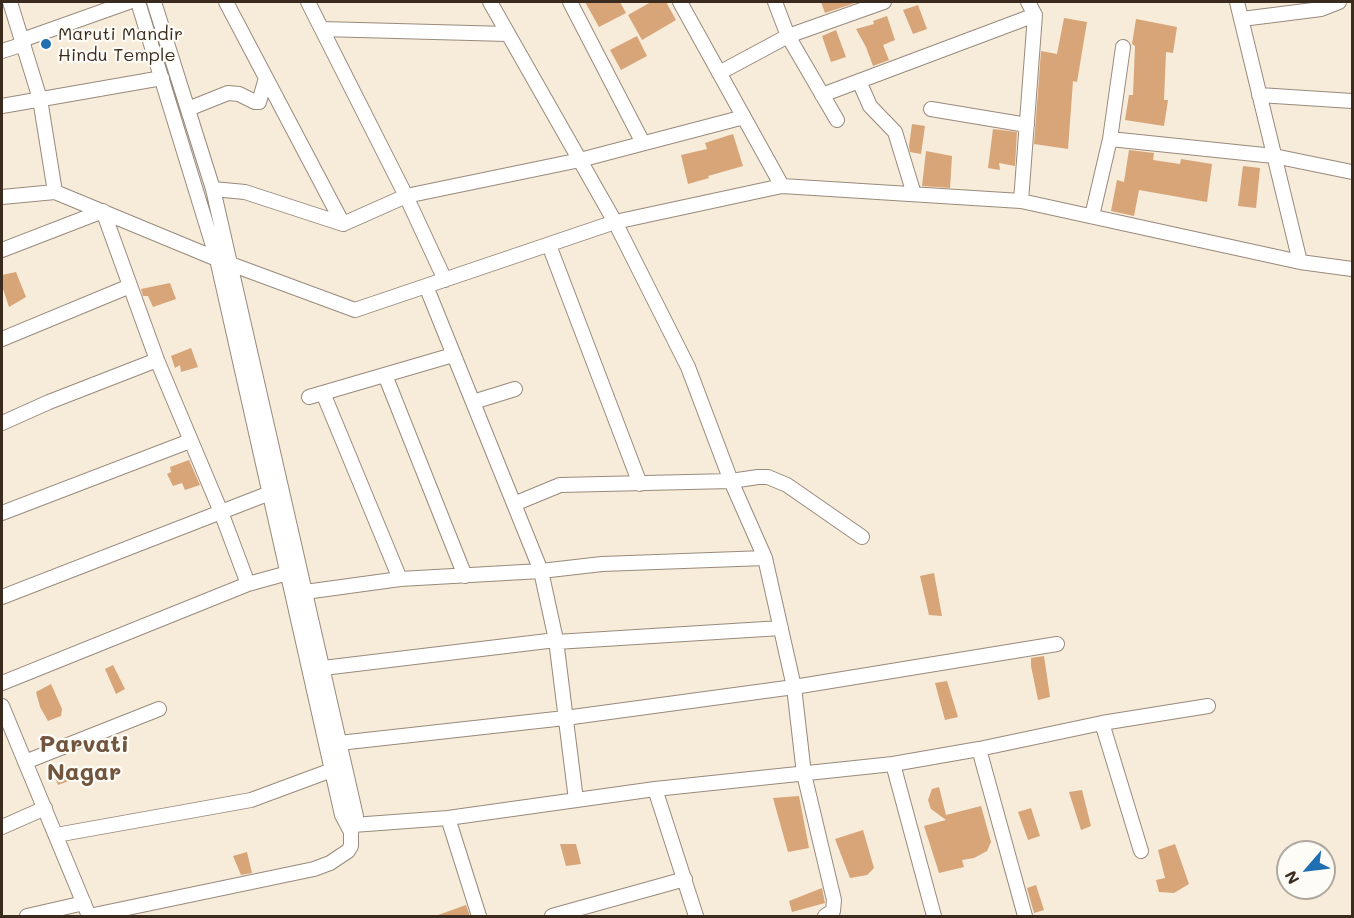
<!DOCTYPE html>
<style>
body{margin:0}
#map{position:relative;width:1354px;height:918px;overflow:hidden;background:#f7ebd9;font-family:Mali,sans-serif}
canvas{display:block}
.frame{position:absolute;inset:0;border:3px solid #3b2a1e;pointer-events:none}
.north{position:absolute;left:1276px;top:840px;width:60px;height:60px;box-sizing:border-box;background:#fdfcf7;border:2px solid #afa8a0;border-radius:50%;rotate:242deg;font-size:16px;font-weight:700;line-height:24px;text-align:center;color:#3b2a1e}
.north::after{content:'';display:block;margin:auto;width:21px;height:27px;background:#1f6fb2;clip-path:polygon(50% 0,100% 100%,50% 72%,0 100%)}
</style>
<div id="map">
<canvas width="1354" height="918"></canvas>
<div class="frame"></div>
<div class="north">N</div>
</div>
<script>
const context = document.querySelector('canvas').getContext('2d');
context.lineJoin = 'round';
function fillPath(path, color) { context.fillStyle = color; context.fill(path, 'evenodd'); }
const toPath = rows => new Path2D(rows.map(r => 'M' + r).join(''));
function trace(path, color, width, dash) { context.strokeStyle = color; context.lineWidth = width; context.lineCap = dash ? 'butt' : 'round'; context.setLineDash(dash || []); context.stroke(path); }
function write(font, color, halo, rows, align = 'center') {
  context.font = font + ' Mali,sans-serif'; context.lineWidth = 4.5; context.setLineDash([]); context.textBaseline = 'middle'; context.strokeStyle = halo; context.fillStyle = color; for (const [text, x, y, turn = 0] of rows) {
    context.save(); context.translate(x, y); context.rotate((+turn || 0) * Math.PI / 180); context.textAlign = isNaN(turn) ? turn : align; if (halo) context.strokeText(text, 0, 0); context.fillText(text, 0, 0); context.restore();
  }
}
fillPath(toPath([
 [585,2,620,2,626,13,599,27],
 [651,2,666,2,676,20,642,40,628,15],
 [821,2,858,2,825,13],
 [918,5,927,29,913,34,903,10],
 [887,16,895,40,883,45,889,60,873,66,866,47,856,29,874,24,873,21],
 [1064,18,1087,22,1077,82,1073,81,1068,149,1034,144,1041,51,1057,54],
 [1136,19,1177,27,1173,53,1166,52,1164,100,1168,100,1164,126,1125,120,1129,95,1133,95,1135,46,1132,44],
 [836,30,846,57,831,62,822,36],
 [637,36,647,56,621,70,610,50],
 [912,124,925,126,921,154,910,152,909,146],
 [993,129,1017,132,1015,166,999,163,1000,170,988,168],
 [733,134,743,166,708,176,709,178,688,184,681,155,707,149,705,143],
 [1129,150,1154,153,1153,160,1180,164,1181,159,1212,164,1207,202,1139,190,1134,216,1111,211,1117,180,1124,182],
 [926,151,952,156,950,188,922,186],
 [1243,166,1260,168,1256,208,1238,206],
 [16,272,26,297,9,307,2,286,2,275],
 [170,283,176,299,153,307,148,296,143,296,141,289],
 [191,348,198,367,181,372,180,365,175,368,171,356],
 [189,460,200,485,185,490,182,483,173,486,167,474,171,472,170,467],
 [934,573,942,616,929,615,920,576],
 [1044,656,1050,697,1038,700,1031,666,1031,658],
 [113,665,125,689,116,694,105,669],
 [947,681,958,717,945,720,935,683],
 [51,684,62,709,61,716,48,721,40,707,36,692],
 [70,766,74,769,77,778,58,785,53,773],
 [939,787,946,815,981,806,991,842,987,851,974,858,962,860,964,867,939,873,924,826,946,820,931,809,928,800,932,789],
 [1082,790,1091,826,1081,830,1069,792],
 [799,796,809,848,788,852,773,798],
 [1031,808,1040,836,1028,840,1018,812],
 [863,830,874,868,867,875,850,878,835,839],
 [560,844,576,844,581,864,566,866],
 [1175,844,1189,884,1174,893,1159,892,1156,880,1165,878,1158,850],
 [247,852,252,873,241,875,233,856],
 [1036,885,1044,910,1034,913,1027,888],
 [822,888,825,903,792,912,789,901],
 [466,905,470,916,438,916,438,915]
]), '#d7a578');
const street = toPath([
 [10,2,40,99,55,192],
 [138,2,217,259,342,815,351,832],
 [226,2,343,224,406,196,580,160,744,117],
 [308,2,406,196,445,280],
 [490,2,615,222,688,367,731,481,765,558,794,687,804,774,834,900,833,911,825,916],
 [570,2,643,143],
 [680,2,782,186],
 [775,2,788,36,837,120],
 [1237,2,1300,262],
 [1242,19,1321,9,1339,2],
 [322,29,508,34],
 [22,40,129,2],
 [2,51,24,44],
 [719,73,788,36,884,2],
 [859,81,870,106,895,132,914,194],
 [822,95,1035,15],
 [1259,95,1352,101],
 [2,106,162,78],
 [188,109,228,93,239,94,255,102,259,102,266,78],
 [931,109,1027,125],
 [1110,139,1123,47],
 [213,189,245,192,343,224],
 [2,197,55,192,217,259,355,310,615,222,782,186,1021,201,1300,262,1352,269],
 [1021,201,1035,15,1028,2],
 [1092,216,1110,139,1274,156,1352,172],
 [549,245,640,484],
 [2,250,103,211,157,360,221,512,2,597],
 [426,286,541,571,556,640,576,800],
 [2,339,130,286],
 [385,375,465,576],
 [323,393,400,579],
 [309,397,453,355],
 [473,402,515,389],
 [2,423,49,402,157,360],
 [514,504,560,485,731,481,758,477,768,477,787,485,862,537],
 [2,513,190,441],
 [248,584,288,573],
 [305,592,400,579,541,571,602,564,765,558],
 [556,642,781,628],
 [323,668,556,640],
 [2,683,248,584,221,512,270,493],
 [2,706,89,916],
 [1102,723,1141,851],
 [339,743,565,718,794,687,1057,644],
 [979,749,1025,916],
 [25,762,159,709],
 [893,764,934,916],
 [655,789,696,916],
 [448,818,479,916],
 [353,825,448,818,655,789,893,764,979,749,1102,723,1208,706],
 [2,827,45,808],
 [56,835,251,800,332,770],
 [27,916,84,903],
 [89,916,314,869,330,863,348,851,351,846,351,832,356,816,213,189,154,2],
 [552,916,685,879]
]);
trace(street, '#998a7c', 16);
trace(street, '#fff', 14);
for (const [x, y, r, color] of [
 [46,44,6,"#1f6fb2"]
]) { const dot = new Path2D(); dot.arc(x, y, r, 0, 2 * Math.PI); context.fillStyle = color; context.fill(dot); trace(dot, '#fdfcf7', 2); }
write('18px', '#3b2a1e', '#fdfcf7', [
 ["Maruti Mandir",58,34],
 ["Hindu Temple",58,55]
], 'left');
write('bold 24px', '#72553e', '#fdfcf7', [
 ["Parvati",84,745],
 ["Nagar",84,773]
]);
</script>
